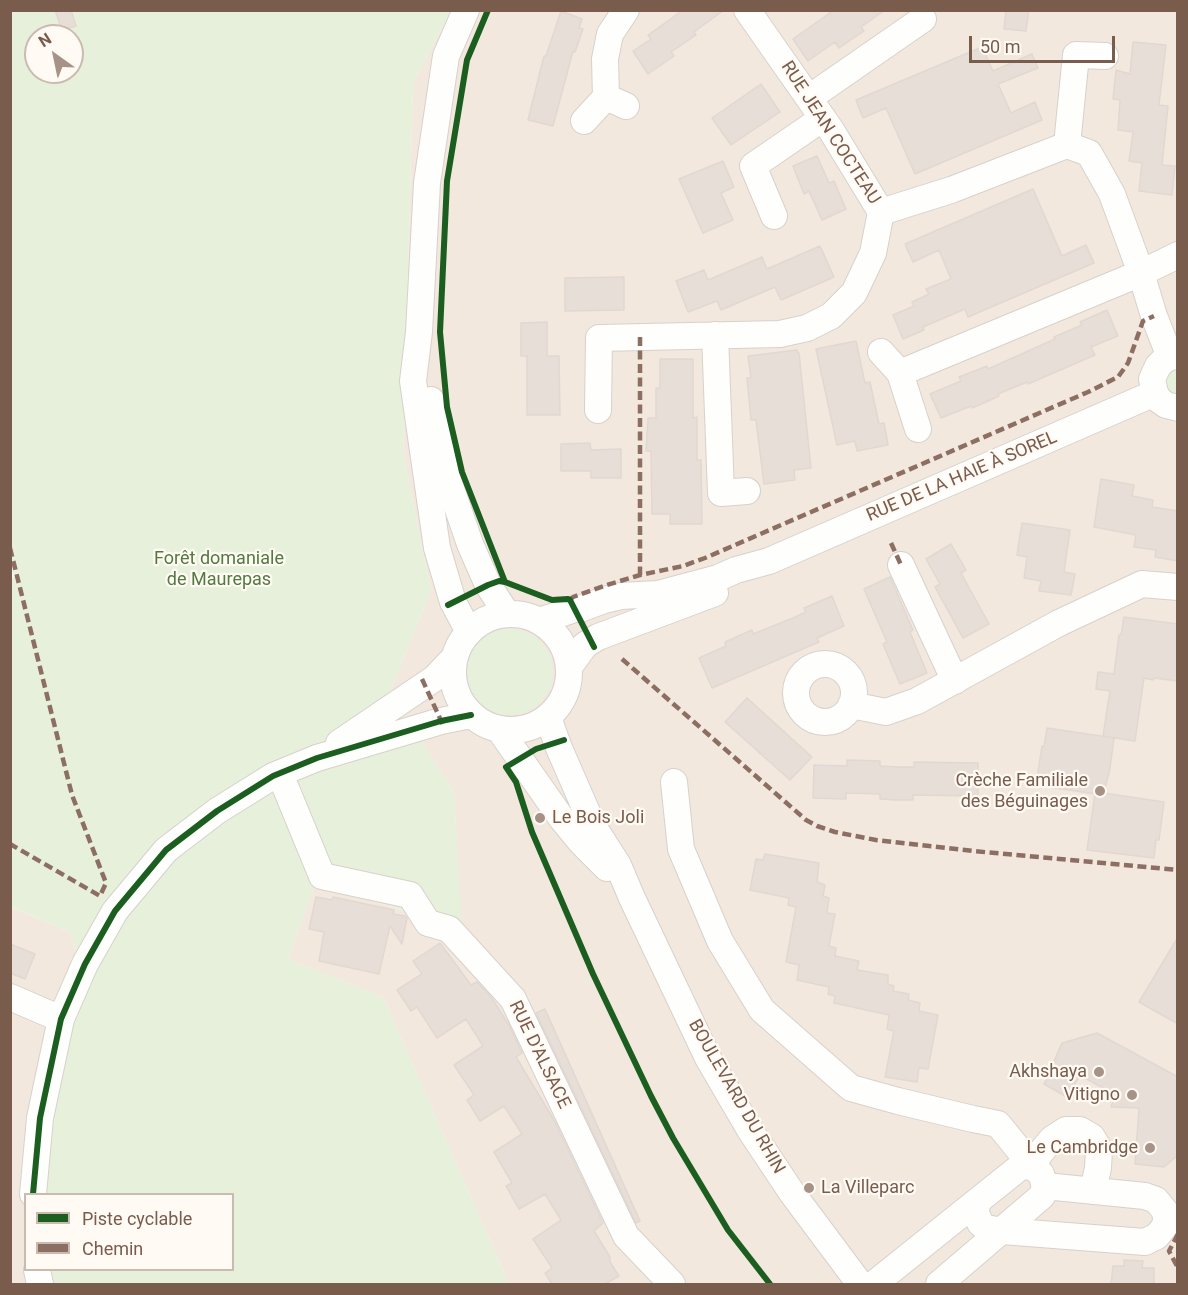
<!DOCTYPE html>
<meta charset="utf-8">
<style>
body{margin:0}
#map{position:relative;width:1188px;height:1295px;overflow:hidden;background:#f9f5f0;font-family:Roboto,sans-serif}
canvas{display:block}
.frame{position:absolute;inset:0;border:12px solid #7a5c4d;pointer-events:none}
.legend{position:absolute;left:24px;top:1193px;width:210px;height:78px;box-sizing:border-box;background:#fffaf3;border:2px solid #cabbb1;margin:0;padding:8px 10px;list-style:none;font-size:18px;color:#7a5c4d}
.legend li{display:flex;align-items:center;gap:12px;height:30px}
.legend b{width:30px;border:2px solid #cabbb1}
.north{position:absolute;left:24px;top:24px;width:60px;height:60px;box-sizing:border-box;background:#fffaf3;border:2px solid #cabbb1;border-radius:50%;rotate:327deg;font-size:16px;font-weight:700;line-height:24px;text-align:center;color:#7a5c4d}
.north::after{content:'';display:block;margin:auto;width:21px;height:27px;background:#a69286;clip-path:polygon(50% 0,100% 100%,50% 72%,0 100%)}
.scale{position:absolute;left:969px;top:36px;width:146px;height:27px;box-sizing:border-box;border:3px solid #7a5c4d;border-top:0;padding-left:8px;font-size:18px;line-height:21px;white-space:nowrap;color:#7a5c4d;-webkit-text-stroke:4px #fffaf3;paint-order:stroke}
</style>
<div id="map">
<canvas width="1188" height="1295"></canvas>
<div class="frame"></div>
<ul class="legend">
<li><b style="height:8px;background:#1b5e20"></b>Piste cyclable</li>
<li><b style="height:8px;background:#8d6e63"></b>Chemin</li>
</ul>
<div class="north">N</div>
<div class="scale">50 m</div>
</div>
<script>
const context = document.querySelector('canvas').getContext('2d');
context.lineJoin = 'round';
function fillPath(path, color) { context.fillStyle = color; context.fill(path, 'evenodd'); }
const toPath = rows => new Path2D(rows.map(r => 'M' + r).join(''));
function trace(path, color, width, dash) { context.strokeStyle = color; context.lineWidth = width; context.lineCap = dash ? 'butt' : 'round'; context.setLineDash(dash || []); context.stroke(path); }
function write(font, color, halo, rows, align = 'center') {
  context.font = font + ' Roboto,sans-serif'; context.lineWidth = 4.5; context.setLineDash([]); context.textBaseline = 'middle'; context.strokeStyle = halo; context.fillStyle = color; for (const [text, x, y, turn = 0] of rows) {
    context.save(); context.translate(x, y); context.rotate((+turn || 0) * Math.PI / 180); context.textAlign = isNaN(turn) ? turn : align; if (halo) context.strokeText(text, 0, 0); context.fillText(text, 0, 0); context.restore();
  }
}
fillPath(toPath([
 [451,11,1177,11,1177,1284,509,1284,383,997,288,959,316,881,461,931,454,792,390,692,431,590,403,453,413,83],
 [10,907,70,932,80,967,42,1194,26,1194,26,1270,48,1284,11,1284]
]), '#f2e8de');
fillPath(toPath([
 [11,11,451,11,413,83,403,453,431,590,390,692,454,792,462,931,316,881,288,959,383,997,509,1284,48,1284,45,1270,232,1270,232,1194,42,1194,80,967,70,932,11,907,10,580,15,576,11,570],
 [36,36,72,36,72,72,36,72],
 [1177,367,1177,397,1168,393,1164,379,1165,375],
 '467 672a43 43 0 1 1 86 0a43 43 0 1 1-86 0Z'
]), '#e7f0db');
const building = toPath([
 [55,10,71,10,76,26,62,30,55,10],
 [683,10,724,10,694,32,696,35,671,52,674,56,648,74,633,51,651,39,648,35,683,10],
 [834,10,885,10,861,27,864,31,839,48,835,42,808,61,793,39,834,10],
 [1006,10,1029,10,1026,31,1004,29,1006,10],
 [561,11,582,19,579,28,583,29,575,52,573,51,553,126,528,120,544,56,546,56,561,11],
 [1133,42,1166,45,1159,105,1168,106,1162,165,1175,166,1172,195,1139,191,1142,163,1129,161,1133,132,1118,130,1120,100,1113,99,1116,70,1130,74,1133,42],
 [982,47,993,71,1032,54,1038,68,998,84,1011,113,1035,102,1042,120,915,174,886,108,863,118,856,100,982,47],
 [761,84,780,112,731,145,712,118,761,84],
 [817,156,829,183,834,181,846,209,822,220,809,191,804,194,793,166,817,156],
 [723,161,734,187,721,193,733,220,703,233,679,179,723,161],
 [1033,189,1062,256,1086,245,1094,263,968,317,965,309,923,327,924,330,903,339,893,315,914,306,912,302,929,294,926,289,951,279,939,250,913,262,905,244,1033,189],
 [820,246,834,277,781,300,775,287,721,310,717,301,688,312,676,281,704,270,708,280,762,257,767,269,820,246],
 [624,277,624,310,565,311,565,278,624,277],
 [1107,310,1118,336,1091,347,1095,355,1028,384,1027,382,998,394,999,396,986,402,972,408,971,406,941,418,930,394,961,381,959,377,987,366,988,369,1055,339,1054,337,1082,325,1080,322,1107,310],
 [547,322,547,356,559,356,560,415,527,415,527,356,521,356,521,323,547,322],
 [856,341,865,383,870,382,879,424,884,423,888,445,857,451,855,441,837,445,816,349,856,341],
 [797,350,798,353,799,353,811,468,794,470,795,480,764,484,756,420,751,420,747,378,751,378,748,356,797,350],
 [660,359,693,359,693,418,697,417,697,460,701,460,702,524,670,524,670,514,652,514,651,451,646,451,648,418,656,418,656,388,660,388,660,359],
 [590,443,591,450,621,449,621,478,591,478,591,471,561,471,561,444,590,443],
 [1101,479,1134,485,1132,496,1153,500,1152,507,1178,511,1178,561,1155,557,1156,550,1134,547,1136,535,1094,527,1101,479],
 [1022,523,1070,530,1064,572,1075,574,1071,595,1039,591,1041,581,1024,578,1027,557,1017,555,1022,523],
 [951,544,966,570,961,573,989,624,963,638,935,587,940,584,926,559,951,544],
 [890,577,913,630,910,632,927,673,900,684,883,644,887,642,864,589,890,577],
 [832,596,844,626,817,638,819,642,712,688,699,658,726,646,725,642,752,630,753,634,793,618,806,612,804,608,832,596],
 [1124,617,1178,624,1178,681,1154,678,1153,680,1144,678,1135,741,1103,736,1110,691,1096,689,1098,672,1114,674,1119,635,1121,635,1124,617],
 [747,698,812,757,790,780,725,722,747,698],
 [1047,728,1114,738,1110,768,1104,793,1164,802,1159,840,1156,840,1154,858,1087,850,1095,794,1036,785,1042,746,1044,747,1047,728],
 [847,760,880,761,880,766,897,767,914,767,914,762,978,763,978,796,913,795,913,800,896,800,880,799,880,794,846,793,846,799,813,798,814,765,847,766,847,760],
 [765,854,819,863,817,882,825,885,823,896,829,898,827,913,835,914,829,946,836,948,835,956,859,961,857,970,888,975,888,984,894,986,893,991,909,994,908,1000,920,1003,919,1011,938,1015,928,1069,919,1068,917,1082,885,1077,894,1031,887,1029,889,1015,834,1003,835,996,828,994,829,987,797,980,799,965,786,962,796,907,788,905,789,898,750,890,756,859,763,860,765,854],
 [316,897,332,900,333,897,394,910,393,914,405,916,407,918,402,944,390,926,379,974,319,961,324,932,309,929,316,897],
 [1178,937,1178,1024,1139,1002,1178,937],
 [440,943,471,985,477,982,491,997,509,1025,522,1053,516,1057,554,1120,603,1223,594,1231,610,1257,610,1262,619,1276,605,1284,552,1284,545,1273,552,1268,533,1239,561,1220,545,1194,519,1209,506,1186,512,1183,494,1152,522,1134,504,1106,480,1121,467,1100,474,1095,454,1065,483,1046,466,1019,437,1038,417,1007,411,1011,397,990,422,974,413,961,440,943],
 [10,944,35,954,25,979,10,973,10,944],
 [545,1009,640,1221,636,1223,536,1013,545,1009],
 [1097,1033,1178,1077,1178,1155,1164,1167,1135,1164,1139,1108,1111,1107,1115,1095,1080,1075,1067,1097,1044,1084,1062,1043,1097,1033],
 [1124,1260,1143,1261,1142,1268,1154,1268,1154,1284,1111,1284,1113,1266,1124,1266,1124,1260]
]);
fillPath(building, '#e6ded7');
trace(building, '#e2d8d2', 1.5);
const minor = toPath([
 [466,10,446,56,427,183,419,332,413,381,437,548,453,602,469,632],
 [747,10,831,130,881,212,951,190,1067,145,1089,153,1112,194,1141,273,1154,316,1170,357],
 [606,97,605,59,610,34,626,10],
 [809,98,923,19],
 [584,121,606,97,626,106],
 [1067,145,1076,55,1105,56],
 [774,216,753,166,823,118],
 [715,335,721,493,747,491],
 [881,352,900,373],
 [1178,356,1170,357,1163,361,1158,366,1152,379,1155,393,1159,400,1166,405,1178,408],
 [431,400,446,474,470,544,488,585,507,614],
 [598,410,599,338,780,334,807,328,831,316,854,293,873,253,881,212],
 [918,429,900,373,1141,273,1178,255],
 [901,565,955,681],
 '453 672a58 58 0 1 1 116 0a58 58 0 1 1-116 0Z',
 [539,621,575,609,580,609,604,600,621,596,658,594,718,578,736,570,769,561,1155,393],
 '796 693a29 29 0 1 1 58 0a29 29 0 1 1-58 0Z',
 [569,667,585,645,598,637,715,593],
 [851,705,886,712,917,701,1059,623,1142,584,1178,587],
 [549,716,551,726,559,748,593,826,618,865,632,898,708,1058,750,1130,792,1193,860,1284],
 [499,729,562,819,581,842,607,868],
 [339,743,435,678,454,658],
 [280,774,322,876,410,895,428,923,449,929,513,999,626,1236,672,1284],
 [674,782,681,849,720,941,762,1010,851,1088,898,1101,973,1119,998,1124,1032,1166,1041,1152,1052,1139,1066,1130,1080,1130,1092,1137,1099,1149,1098,1168,1093,1191],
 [10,997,61,1019],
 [33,1194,40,1118,61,1019,85,964,115,911,166,850,217,811,273,776,317,758,441,721,471,715],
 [977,1202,976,1213,980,1223,986,1228,1002,1231,1145,1242,1157,1236,1165,1226,1166,1219,1165,1211,1156,1200,1145,1196,1045,1186],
 [37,1270,40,1284],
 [874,1284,1020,1167,1032,1166,1041,1174,1045,1186,1042,1196,939,1284]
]);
trace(minor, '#d7d1cb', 28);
trace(minor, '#fefefd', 26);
trace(toPath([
 [640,337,640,575],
 [891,543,901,565],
 [10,548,72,795,106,883,100,896,10,844],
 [570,600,573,597,607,585,640,575,683,566,705,558,1088,392,1118,377,1128,363,1143,321,1154,316],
 [622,659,806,820,817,826,835,832,876,840,973,851,1178,870],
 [422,679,443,725],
 [1178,1234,1169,1251,1178,1268]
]), '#8d6e63', 4.5, [9, 4.5]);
trace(toPath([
 [488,10,467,60,447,181,440,332,447,407,462,472,505,582],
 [448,605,488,585,499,581,505,582,552,600,568,599,570,600,594,647],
 [564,740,536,749,506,767,516,782,532,832,593,974,651,1096,673,1138,728,1230,770,1284],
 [33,1194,40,1118,61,1019,85,964,115,911,166,850,217,811,273,776,317,758,441,721,471,715]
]), '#1b5e20', 6);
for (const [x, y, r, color] of [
 [1100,791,6,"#a69286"],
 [540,818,6,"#a69286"],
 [1099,1072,6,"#a69286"],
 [1132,1095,6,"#a69286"],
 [1150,1148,6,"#a69286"],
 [809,1188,6,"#a69286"]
]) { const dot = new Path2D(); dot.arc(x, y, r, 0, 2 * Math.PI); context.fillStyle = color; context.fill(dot); trace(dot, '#fffaf3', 2); }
write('18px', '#7a5c4d', '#fffaf3', [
 ["RUE JEAN COCTEAU",830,133,57],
 ["RUE DE LA HAIE À SOREL",962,477,-23],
 ["RUE D'ALSACE",539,1055,64],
 ["BOULEVARD DU RHIN",736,1097,60]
]);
write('18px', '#537a41', '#fffaf3', [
 ["Forêt domaniale",219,559],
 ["de Maurepas",219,580]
]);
write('18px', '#7a5c4d', '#fffaf3', [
 ["Crèche Familiale",1088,781],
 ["des Béguinages",1088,802],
 ["Le Bois Joli",552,818,"left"],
 ["Akhshaya",1087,1072],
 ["Vitigno",1120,1095],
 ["Le Cambridge",1138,1148],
 ["La Villeparc",821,1188,"left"]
], 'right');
</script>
